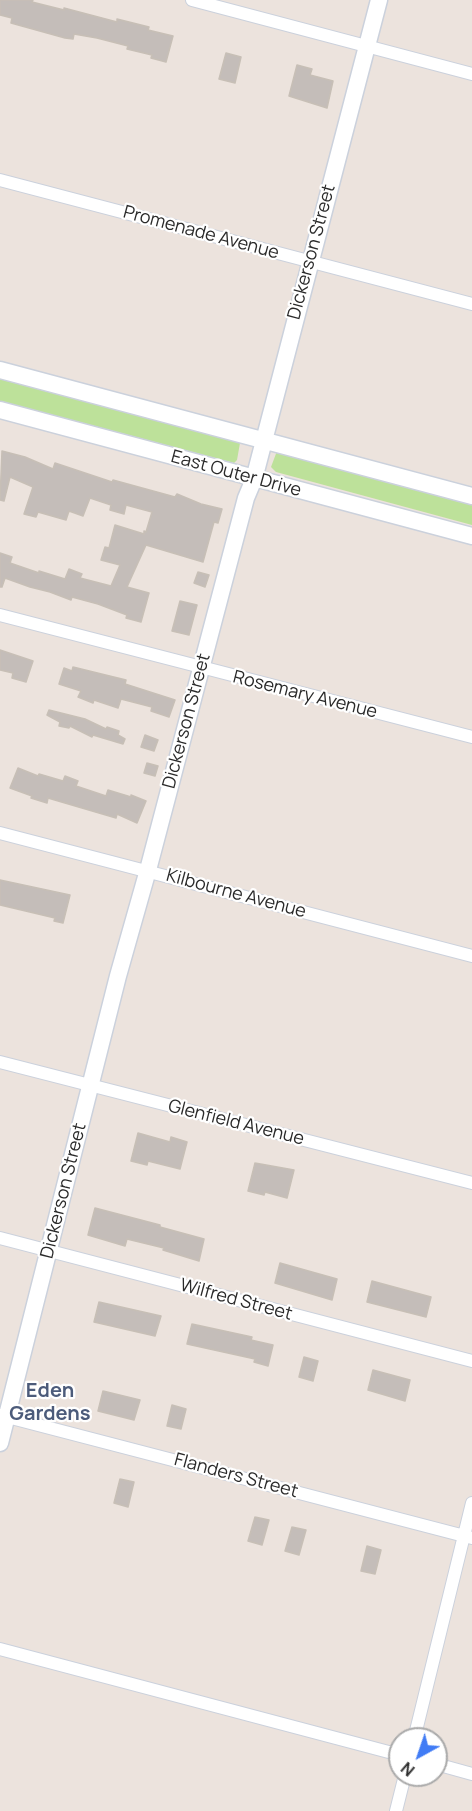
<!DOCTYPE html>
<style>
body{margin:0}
#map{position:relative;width:472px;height:1811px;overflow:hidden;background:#ece3dd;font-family:Manrope,sans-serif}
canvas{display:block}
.north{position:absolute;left:388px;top:1727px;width:60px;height:60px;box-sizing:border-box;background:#fff;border:2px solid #aaa;border-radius:50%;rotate:220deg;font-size:16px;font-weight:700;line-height:24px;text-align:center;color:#2a2a2a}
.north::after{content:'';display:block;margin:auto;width:21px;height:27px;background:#417cf5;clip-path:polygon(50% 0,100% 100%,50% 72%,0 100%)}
</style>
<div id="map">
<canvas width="472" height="1811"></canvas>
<div class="north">N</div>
</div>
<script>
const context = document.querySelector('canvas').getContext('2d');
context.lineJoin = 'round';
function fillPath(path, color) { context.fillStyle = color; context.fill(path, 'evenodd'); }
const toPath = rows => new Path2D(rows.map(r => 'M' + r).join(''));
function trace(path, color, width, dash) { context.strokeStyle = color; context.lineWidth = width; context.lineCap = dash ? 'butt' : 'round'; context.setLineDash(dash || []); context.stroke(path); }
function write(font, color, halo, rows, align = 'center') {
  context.font = font + ' Manrope,sans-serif'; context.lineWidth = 4.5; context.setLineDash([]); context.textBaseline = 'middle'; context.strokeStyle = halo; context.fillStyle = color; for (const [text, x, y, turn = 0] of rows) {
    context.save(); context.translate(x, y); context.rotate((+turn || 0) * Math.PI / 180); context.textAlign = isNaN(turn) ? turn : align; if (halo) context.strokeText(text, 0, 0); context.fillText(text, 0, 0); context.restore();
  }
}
fillPath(toPath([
 [0,379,240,443,237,460,234,463,0,401],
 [277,451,472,503,472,525,276,472,271,467]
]), '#bde19a');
const building = toPath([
 [0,0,33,0,32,2,64,10,64,8,117,22,117,19,149,27,148,30,173,36,166,62,151,58,152,55,127,49,128,46,97,38,74,34,73,39,65,38,11,23,12,18,0,15,0,0],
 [226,53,241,57,235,83,219,79,226,53],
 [297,65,312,69,310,75,333,81,327,108,289,96,297,65],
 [2,451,25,457,53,469,55,463,112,482,113,480,175,497,177,494,201,504,222,509,218,523,214,522,203,562,146,545,127,587,149,593,141,622,126,618,127,615,98,604,72,597,71,600,50,592,30,587,5,578,2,587,0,587,0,553,12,557,10,563,39,573,39,571,65,579,69,569,82,574,80,578,111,586,120,565,101,560,105,547,109,548,115,525,144,534,144,531,146,532,152,512,126,505,124,514,110,510,111,505,90,498,83,516,69,511,66,520,38,512,36,517,24,514,33,487,10,477,4,501,0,500,2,451],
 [198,572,209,575,205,587,194,583,198,572],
 [180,601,197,605,189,635,172,631,180,601],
 [0,650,33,661,26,682,12,678,13,673,0,670,0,650],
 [73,667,126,680,125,684,175,700,169,717,151,711,152,707,121,699,118,708,94,700,93,703,78,697,81,691,59,684,64,668,72,671,73,667],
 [49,710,85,719,106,729,107,727,119,731,118,735,125,739,123,744,93,735,92,737,70,726,69,728,59,726,60,722,47,715,49,710],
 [145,735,158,740,154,751,141,747,145,735],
 [147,763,158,766,155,776,144,773,147,763],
 [18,768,38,776,39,774,63,781,65,776,78,781,76,786,106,796,108,790,131,797,131,795,146,801,137,823,117,814,116,818,48,798,47,803,31,798,32,796,10,788,18,768],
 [0,880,70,895,63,923,54,921,55,918,0,905,0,880],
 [138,1133,170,1142,171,1137,187,1142,180,1169,148,1161,147,1165,131,1161,138,1133],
 [255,1163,294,1170,287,1198,265,1192,264,1195,248,1191,255,1163],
 [95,1208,160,1225,160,1227,204,1239,199,1261,163,1250,164,1248,127,1239,125,1246,88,1235,95,1208],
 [280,1263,337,1279,332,1300,275,1283,280,1263],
 [372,1281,431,1297,426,1317,367,1302,372,1281],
 [99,1302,161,1316,155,1336,94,1322,99,1302],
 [192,1324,252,1337,251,1340,273,1345,268,1366,254,1362,255,1359,187,1344,192,1324],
 [304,1357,318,1361,313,1381,299,1377,304,1357],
 [373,1370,410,1380,405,1401,368,1390,373,1370],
 [103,1391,140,1400,134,1420,98,1411,103,1391],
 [172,1405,186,1409,181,1429,167,1426,172,1405],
 [120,1479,134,1482,128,1507,114,1503,120,1479],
 [255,1517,269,1520,262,1545,248,1541,255,1517],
 [292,1527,306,1530,299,1555,285,1551,292,1527],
 [367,1546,381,1550,375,1574,361,1571,367,1546]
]);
fillPath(building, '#c4bdb9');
trace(building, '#c7bfb6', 1.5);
const street = toPath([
 [192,0,472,74],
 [0,180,472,304],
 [0,615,472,737],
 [0,833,472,956],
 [0,1062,472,1183],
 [0,1238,472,1361],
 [0,1415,472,1538],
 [0,1649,400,1755],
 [414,1739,472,1503],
 [436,1764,472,1774],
 [396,1811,405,1775]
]);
const secondary = toPath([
 [0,370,472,496],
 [0,410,472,536],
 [0,1443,118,976,148,870,246,498,254,479,379,0]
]);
trace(street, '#cbd1dc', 14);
trace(secondary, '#cbd1dc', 19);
trace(street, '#fff', 12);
trace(secondary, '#fff', 16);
write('18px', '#2a2a2a', '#fff', [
 ["Promenade Avenue",201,233,15],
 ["Dickerson Street",312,252,-75],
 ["East Outer Drive",236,474,15],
 ["Rosemary Avenue",305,695,14],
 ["Dickerson Street",187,721,-75],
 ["Kilbourne Avenue",236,894,15],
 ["Glenfield Avenue",236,1123,14],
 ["Dickerson Street",64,1191,-76],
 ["Wilfred Street",236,1300,15],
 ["Flanders Street",236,1476,15]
]);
write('bold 20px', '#4c5b7a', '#fff', [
 ["Eden",50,1391],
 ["Gardens",50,1414]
]);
</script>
